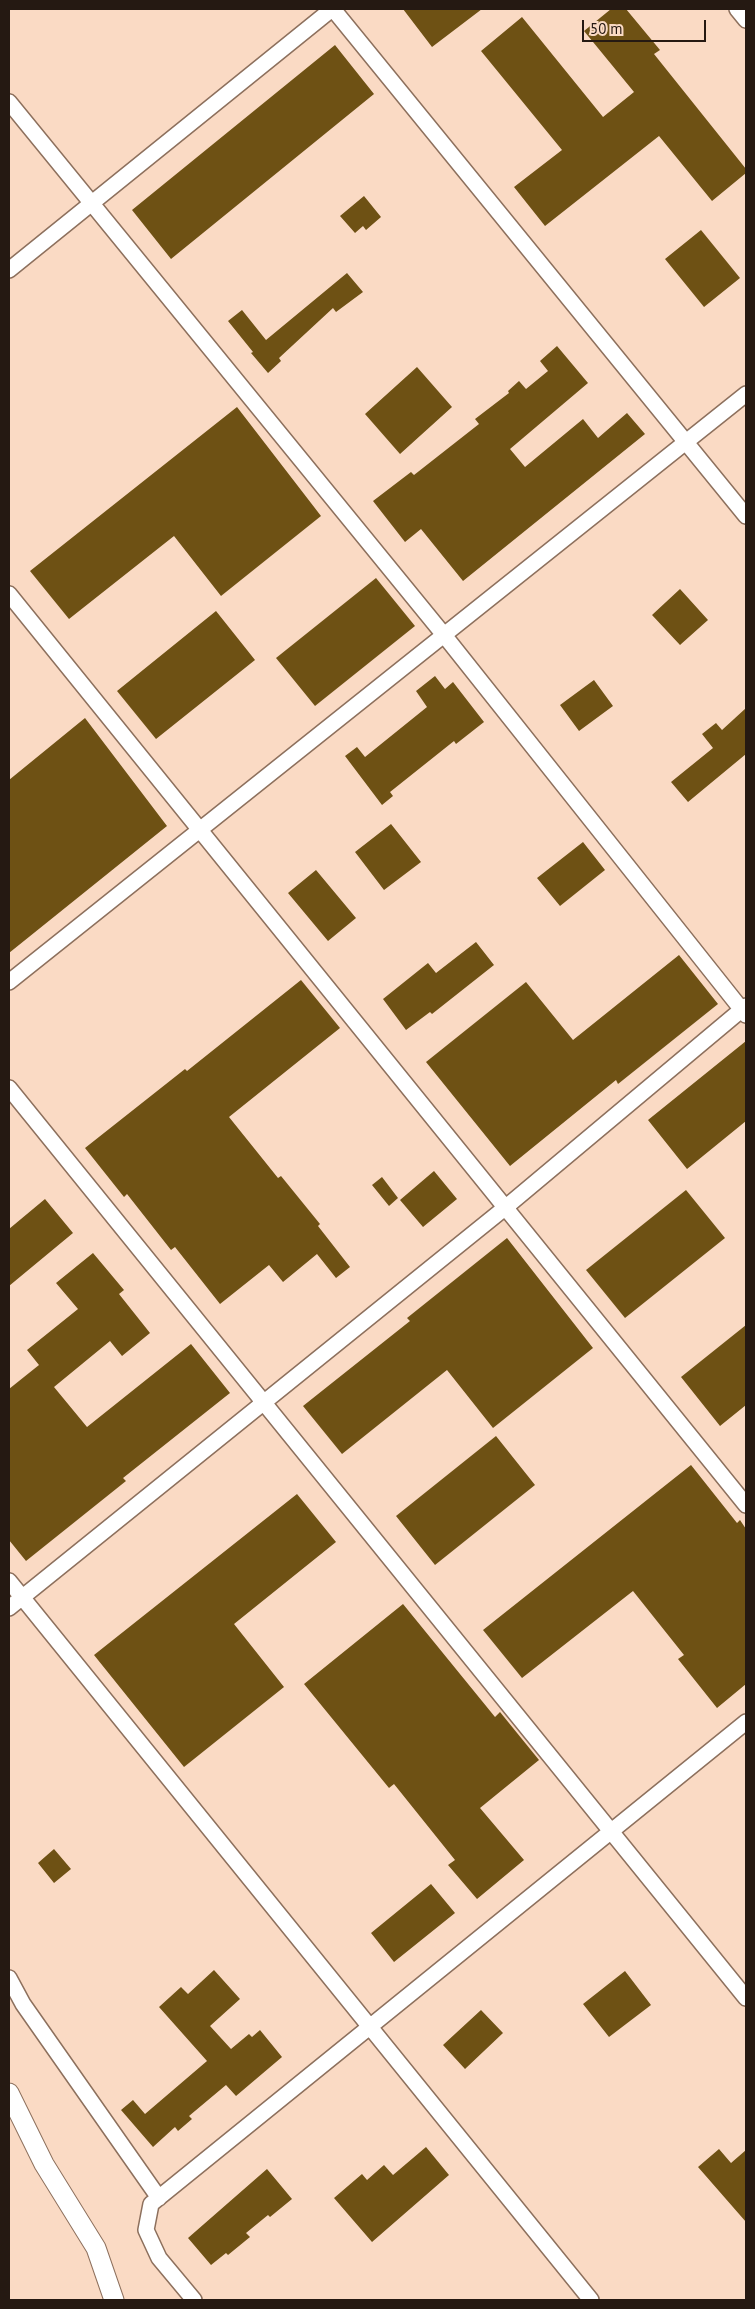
<!DOCTYPE html>
<style>
body{margin:0}
#map{position:relative;width:755px;height:2309px;overflow:hidden;background:#fadac4;font-family:"PT Sans",sans-serif}
canvas{display:block}
.frame{position:absolute;inset:0;border:10px solid #251912;pointer-events:none}
.scale{position:absolute;left:582px;top:20px;width:124px;height:22px;box-sizing:border-box;border:2px solid #251912;border-top:0;padding-left:6px;font-size:15px;line-height:18px;white-space:nowrap;color:#251912;-webkit-text-stroke:4px #fadac4;paint-order:stroke}
</style>
<div id="map">
<canvas width="755" height="2309"></canvas>
<div class="frame"></div>
<div class="scale">50 m</div>
</div>
<script>
const context = document.querySelector('canvas').getContext('2d');
context.lineJoin = 'round';
function fillPath(path, color) { context.fillStyle = color; context.fill(path, 'evenodd'); }
const toPath = rows => new Path2D(rows.map(r => 'M' + r).join(''));
function trace(path, color, width, dash) { context.strokeStyle = color; context.lineWidth = width; context.lineCap = dash ? 'butt' : 'round'; context.setLineDash(dash || []); context.stroke(path); }
fillPath(toPath([
 [403,9,482,9,432,47],
 [611,9,626,9,660,50,654,54,746,169,746,173,712,201,659,136,545,226,514,187,562,150,481,51,522,17,603,117,634,92,584,31],
 [335,45,374,94,171,259,132,210],
 [364,196,381,217,366,230,363,226,355,233,340,216],
 [701,230,740,278,704,307,665,259],
 [347,273,363,292,336,312,333,308,279,358,281,361,268,373,251,353,253,352,228,321,242,310,266,340],
 [557,346,588,383,510,449,525,467,583,419,598,438,627,413,645,434,463,581,421,529,405,542,373,501,411,472,414,475,479,424,475,419,509,393,508,391,519,381,526,389,548,371,540,361],
 [417,367,452,407,400,454,365,414],
 [237,407,321,516,221,596,174,536,69,619,30,571],
 [376,578,415,626,315,706,276,658],
 [680,589,708,620,680,645,652,615],
 [216,611,255,660,156,739,117,691],
 [435,676,445,689,453,682,484,722,456,744,454,741,390,792,393,796,382,805,345,756,357,747,365,757,427,707,416,691],
 [594,680,613,706,579,731,560,705],
 [746,708,746,754,688,802,671,782,713,748,702,734,716,723,722,730],
 [85,718,167,826,9,953,9,780],
 [391,824,421,862,384,890,355,852],
 [583,842,605,870,560,906,537,878],
 [316,870,356,918,328,941,288,893],
 [476,942,494,965,432,1014,430,1012,406,1030,383,999,428,963,436,973],
 [679,955,718,1004,618,1084,616,1080,510,1166,426,1062,526,982,573,1040],
 [301,980,340,1028,229,1117,278,1178,281,1176,320,1224,318,1226,350,1267,336,1278,317,1254,283,1282,269,1265,220,1304,175,1247,171,1250,127,1194,124,1197,85,1148,185,1069,187,1071],
 [746,1041,746,1121,687,1169,648,1120],
 [434,1171,457,1199,423,1227,400,1200],
 [382,1177,398,1198,389,1206,372,1185],
 [686,1190,725,1238,625,1318,586,1270],
 [45,1199,73,1233,9,1286,9,1229],
 [507,1238,593,1348,493,1428,447,1370,342,1454,303,1406,410,1321,407,1318],
 [93,1253,124,1290,119,1294,150,1333,122,1356,110,1341,54,1387,87,1427,191,1344,230,1393,123,1478,126,1481,26,1561,9,1540,9,1389,39,1365,27,1350,78,1309,56,1283],
 [746,1325,746,1405,720,1426,681,1377],
 [496,1436,535,1485,435,1565,396,1516],
 [691,1465,737,1523,740,1520,746,1529,746,1684,717,1708,678,1659,684,1655,633,1591,522,1678,483,1630],
 [297,1494,336,1542,234,1624,284,1687,184,1767,94,1655],
 [403,1604,495,1717,500,1712,539,1760,480,1808,524,1860,477,1899,448,1865,455,1860,394,1784,389,1788,304,1684],
 [54,1849,71,1869,54,1883,38,1863],
 [431,1884,455,1913,394,1962,371,1933],
 [214,1970,240,1999,210,2026,231,2049,249,2034,252,2037,260,2030,282,2057,236,2096,226,2085,189,2116,192,2119,178,2131,175,2127,153,2147,121,2110,133,2100,145,2114,207,2061,159,2007,181,1987,188,1994],
 [625,1971,651,2005,609,2037,583,2004],
 [481,2010,503,2033,465,2069,443,2045],
 [426,2147,449,2175,372,2242,334,2198,362,2174,367,2180,384,2165,393,2175],
 [719,2149,731,2163,746,2150,746,2222,698,2167],
 [267,2169,292,2199,270,2217,268,2215,246,2233,250,2237,228,2255,226,2253,211,2265,188,2238]
]), '#6e5114');
const minor = toPath([
 [333,9,746,516],
 [737,9,746,20],
 [9,102,444,635,746,1015],
 [9,270,332,9],
 [9,594,746,1505],
 [9,982,746,394],
 [9,1088,746,1998],
 [9,1581,591,2300],
 [9,1608,506,1207,746,1006],
 [9,1978,23,2004,159,2198],
 [194,2300,159,2258,146,2230,151,2204,746,1722]
]);
const tertiary = toPath([
 [9,2093,44,2164,96,2248,114,2300]
]);
trace(minor, '#8d705d', 18);
trace(tertiary, '#8d705d', 21);
trace(minor, '#fff', 15);
trace(tertiary, '#fff', 19);
</script>
